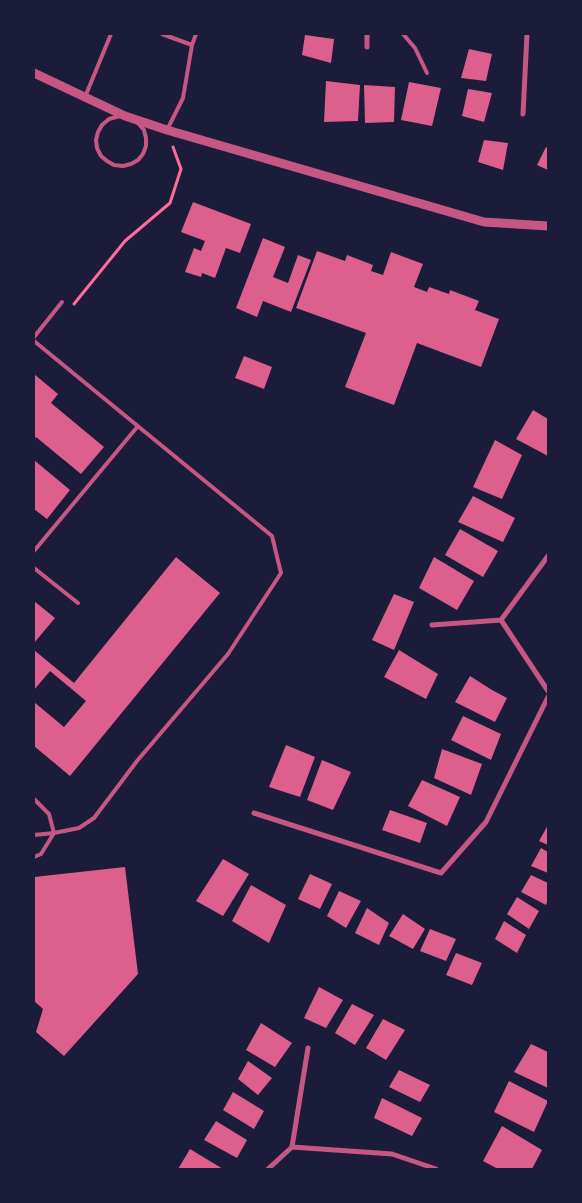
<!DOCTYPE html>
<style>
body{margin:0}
#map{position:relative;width:582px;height:1203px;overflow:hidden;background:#1b1b3a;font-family:"Sofia Sans Condensed",sans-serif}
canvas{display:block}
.frame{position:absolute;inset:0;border:35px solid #1b1b3a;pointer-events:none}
</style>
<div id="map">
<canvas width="582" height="1203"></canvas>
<div class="frame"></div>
</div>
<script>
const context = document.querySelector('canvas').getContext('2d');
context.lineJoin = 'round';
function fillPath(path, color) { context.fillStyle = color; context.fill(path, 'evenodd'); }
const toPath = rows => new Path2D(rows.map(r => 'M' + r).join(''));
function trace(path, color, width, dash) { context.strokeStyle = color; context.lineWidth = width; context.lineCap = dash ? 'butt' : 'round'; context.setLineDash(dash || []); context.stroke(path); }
fillPath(toPath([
 [305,35,334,39,331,63,302,55],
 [469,49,492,54,486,81,461,78],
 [326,81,360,85,358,121,324,122],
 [409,82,441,88,432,126,401,120],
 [364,85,395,87,394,122,365,123],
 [468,89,492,93,484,122,462,116],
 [484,140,508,143,503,170,478,162],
 [546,147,548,148,548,170,537,165],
 [193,202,251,224,240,253,226,248,215,278,202,273,201,277,185,272,194,248,201,251,205,241,181,232],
 [263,238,285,247,273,277,288,283,298,255,311,260,291,312,263,301,257,317,236,308],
 [317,251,345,261,347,255,373,265,371,271,383,275,391,252,423,264,414,287,427,292,429,287,449,294,450,290,479,301,475,310,499,319,481,367,417,343,394,405,345,387,366,333,296,308],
 [244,356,272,367,264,389,235,378],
 [34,374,58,394,51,403,104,447,81,474,36,437,34,440],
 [533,410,548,419,548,456,516,439],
 [495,440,522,455,502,499,473,487],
 [34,460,70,490,47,519,34,509],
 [473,496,515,518,503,542,458,522],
 [460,529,498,551,483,577,445,555],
 [176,557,220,593,70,776,34,746,34,702,64,727,86,701,50,671,34,690,34,650,74,683],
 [434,557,474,581,457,610,419,588],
 [394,594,414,602,394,650,372,640],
 [34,601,55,618,34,643],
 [399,650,438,674,426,699,384,677],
 [470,676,492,690,507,698,495,722,455,702],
 [463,716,501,734,491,760,451,740],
 [286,745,315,757,300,797,269,787],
 [442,749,482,764,471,795,434,778],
 [322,760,351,772,333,810,307,800],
 [422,780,460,797,447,826,408,806],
 [390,810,427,823,420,843,382,830],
 [548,825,548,845,539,841],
 [541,848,548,852,548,873,531,866],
 [223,859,249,874,223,916,196,901],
 [125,867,138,974,64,1056,36,1032,43,1009,34,1001,34,877],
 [310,874,332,884,320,909,298,899],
 [531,875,548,883,548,900,546,905,521,892],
 [251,885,286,905,269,943,232,921],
 [339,891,361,901,346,928,327,916],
 [517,897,539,911,529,929,507,914],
 [367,908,389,923,379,945,355,933],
 [403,914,425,929,413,949,389,936],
 [504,921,526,935,517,953,495,939],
 [430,929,456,939,446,961,420,951],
 [456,953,482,963,472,985,446,975],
 [319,987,343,1000,326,1028,304,1018],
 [352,1004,374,1015,355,1045,335,1033],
 [383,1019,405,1030,386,1060,366,1048],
 [261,1023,292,1043,275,1067,246,1050],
 [531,1044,548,1052,548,1088,514,1072],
 [248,1061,272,1078,258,1095,238,1079],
 [399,1070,430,1085,420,1102,389,1087],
 [509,1081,548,1101,534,1132,494,1112],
 [233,1092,264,1111,254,1129,223,1110],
 [382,1098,422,1118,412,1136,374,1118],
 [216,1121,247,1140,237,1158,204,1140],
 [502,1126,542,1150,532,1169,498,1169,483,1161],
 [190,1149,223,1169,178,1169]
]), '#dd5f8e');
trace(toPath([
 [74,304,125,241,170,203,181,169,173,147]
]), '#ff6b9d', 3);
trace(toPath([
 [162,34,192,45],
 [403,34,415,48,427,73],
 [85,97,111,34],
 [120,116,109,119,102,125,98,132,96,140,97,148,101,156,107,161,114,165,123,166,131,164,138,160,143,154,146,146,146,138,144,130,138,123],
 [167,130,183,98,192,45,196,34],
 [34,337,62,302],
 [34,341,272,536,281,573,228,654,137,761,94,818,79,828,54,833,34,835],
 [34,551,138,426],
 [34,568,78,603],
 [34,799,49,814,54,833,41,854,34,857]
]), '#c65784', 4);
trace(toPath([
 [367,47,367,34],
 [523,114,527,34],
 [501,620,548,691],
 [432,625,501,620,548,556],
 [254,813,441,873,486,822,548,697],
 [292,1147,308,1048],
 [268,1169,292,1147,392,1154,436,1169]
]), '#c65784', 5);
trace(toPath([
 [34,73,125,116,167,130,484,222,548,226]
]), '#c65784', 9);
</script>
